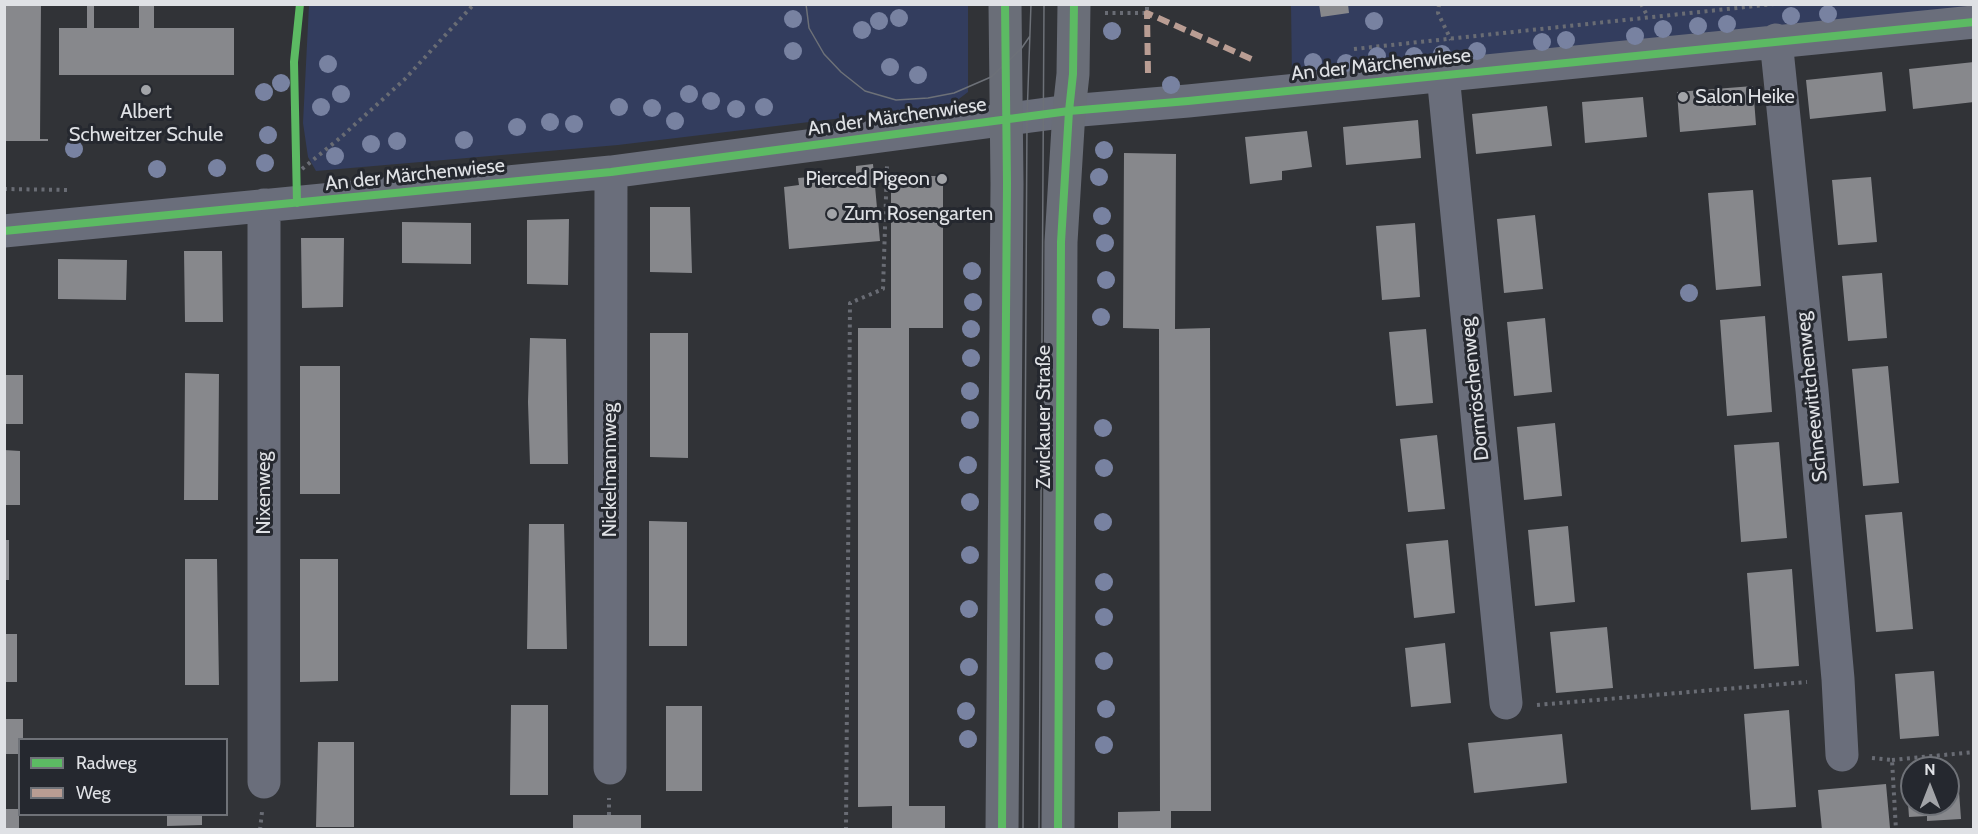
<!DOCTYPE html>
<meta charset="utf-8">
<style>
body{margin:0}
#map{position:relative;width:1978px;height:834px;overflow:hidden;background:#313337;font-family:Cabin,sans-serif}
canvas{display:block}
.frame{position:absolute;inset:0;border:6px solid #dfe1e5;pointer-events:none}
.legend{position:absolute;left:18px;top:738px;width:210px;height:78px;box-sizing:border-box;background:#25282f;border:2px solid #6f7278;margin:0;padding:8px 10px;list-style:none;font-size:18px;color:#dfe1e5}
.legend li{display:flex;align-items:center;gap:12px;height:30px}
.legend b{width:30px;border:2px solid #6f7278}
.north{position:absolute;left:1900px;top:756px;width:60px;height:60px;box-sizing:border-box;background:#25282f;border:2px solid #6f7278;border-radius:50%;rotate:0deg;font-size:16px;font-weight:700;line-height:24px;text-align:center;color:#dfe1e5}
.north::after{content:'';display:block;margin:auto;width:21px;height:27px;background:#a2a4a8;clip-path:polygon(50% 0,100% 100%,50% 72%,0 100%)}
</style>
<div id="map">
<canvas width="1978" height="834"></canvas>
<div class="frame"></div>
<ul class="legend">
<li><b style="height:8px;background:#5cba63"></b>Radweg</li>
<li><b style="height:8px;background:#b99d93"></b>Weg</li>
</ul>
<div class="north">N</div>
</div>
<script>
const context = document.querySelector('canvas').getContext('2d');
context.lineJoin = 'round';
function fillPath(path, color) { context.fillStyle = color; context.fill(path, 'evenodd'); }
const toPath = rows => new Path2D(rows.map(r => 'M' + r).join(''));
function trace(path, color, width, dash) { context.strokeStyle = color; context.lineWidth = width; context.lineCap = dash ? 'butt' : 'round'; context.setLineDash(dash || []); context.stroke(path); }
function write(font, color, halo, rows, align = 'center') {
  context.font = font + ' Cabin,sans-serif'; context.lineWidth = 6; context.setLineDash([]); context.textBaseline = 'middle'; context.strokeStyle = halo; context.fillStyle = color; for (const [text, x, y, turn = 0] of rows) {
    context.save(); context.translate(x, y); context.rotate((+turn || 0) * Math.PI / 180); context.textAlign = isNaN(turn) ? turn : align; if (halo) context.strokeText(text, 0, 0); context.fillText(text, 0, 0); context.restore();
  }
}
fillPath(toPath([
 [1973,4,1974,10,1292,77,1291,5],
 [309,5,968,5,968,92,951,105,618,145,316,171,308,157,303,123]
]), '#333d5e');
fillPath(toPath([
 [4,4,41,4,40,139,48,139,48,141,4,141],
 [87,4,94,4,94,28,139,28,139,4,154,4,154,28,234,28,234,75,59,75,59,28,87,28],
 [1319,4,1348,4,1349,13,1321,17],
 [1974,62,1974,102,1913,109,1909,69],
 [1882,72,1886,111,1810,119,1806,80],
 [1753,86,1756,125,1680,132,1677,92],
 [1643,97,1647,137,1585,143,1582,102],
 [1547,106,1552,146,1476,154,1472,114],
 [1418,120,1421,158,1346,165,1343,127],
 [1307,131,1312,167,1282,171,1282,180,1250,184,1245,137],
 [1124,153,1176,154,1175,329,1210,328,1211,811,1171,811,1171,830,1118,830,1118,812,1160,811,1159,329,1123,328],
 [873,164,880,241,789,249,784,187,799,185,798,178,856,173,856,166],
 [891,176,943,176,943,328,909,328,909,806,945,806,945,830,892,830,892,806,858,807,858,328,891,328],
 [1871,177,1877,242,1838,245,1832,180],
 [1753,190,1761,286,1716,290,1708,193],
 [650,207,690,207,692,273,650,272],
 [1535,215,1543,289,1504,293,1497,219],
 [569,219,568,285,527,284,527,220],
 [402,222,471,223,471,264,402,263],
 [1415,223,1420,297,1382,300,1376,226],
 [301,238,344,238,343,307,302,308],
 [184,251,222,251,223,322,185,322],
 [58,259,127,260,126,300,58,299],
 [1882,273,1887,338,1848,341,1842,276],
 [1765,316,1772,412,1727,416,1720,320],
 [1545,318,1552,392,1514,396,1507,322],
 [1426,329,1433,403,1396,406,1389,332],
 [650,333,688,333,688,458,650,457],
 [530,338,566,339,568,464,530,464,528,402],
 [300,366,340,366,340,494,300,494],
 [1888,366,1899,483,1863,486,1852,369],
 [185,373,219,374,218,500,184,500],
 [4,375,23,375,23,424,4,424],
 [1555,423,1562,496,1524,500,1517,427],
 [1437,435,1445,509,1408,512,1400,439],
 [1779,442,1787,538,1741,542,1734,445],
 [4,450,20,451,20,505,4,505],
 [1902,512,1913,629,1876,632,1865,515],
 [649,521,687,522,687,646,649,646],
 [529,524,564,524,567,649,527,649],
 [1568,526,1575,602,1535,606,1528,530],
 [5,540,9,540,9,580,5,580],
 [1448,540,1455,613,1414,618,1406,544],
 [185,559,217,559,219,685,185,685],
 [300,559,338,559,338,681,300,682],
 [1792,569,1799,666,1754,669,1747,573],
 [1607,627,1613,688,1556,693,1550,632],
 [4,634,17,634,17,682,4,682],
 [1445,643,1451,703,1411,707,1405,648],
 [1934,671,1939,736,1900,739,1895,674],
 [511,705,548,705,548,795,510,795],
 [666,706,702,706,702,791,666,791],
 [1789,710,1796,807,1751,810,1744,714],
 [4,719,23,719,23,740,20,740,20,754,4,754],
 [1562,734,1567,783,1474,793,1468,743],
 [318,742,354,742,354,827,316,827],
 [1948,777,1958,777,1961,819,1927,821,1927,816,1909,817,1907,789,1912,788,1912,804,1948,804],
 [1886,784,1890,828,1822,830,1818,790],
 [4,809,19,809,19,830,4,830],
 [167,814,202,814,202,825,167,826],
 [573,815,641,815,641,830,573,830]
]), '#87888c');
trace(toPath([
 [1439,4,1438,13,1451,40],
 [1641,4,1648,17],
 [1105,13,1147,13,1147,4],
 [1354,49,1774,4],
 [302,169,340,138,404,80,474,4],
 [4,189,70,190],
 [1537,705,1807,682],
 [1872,758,1892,760,1896,830],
 [1892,760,1974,752],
 [609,815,609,798],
 [260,830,262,812],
 [846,830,850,303,883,289,887,166]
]), '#696c74', 4, [3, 4.5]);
trace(toPath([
 [1776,40,1812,390,1838,679,1842,755],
 [1443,75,1506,703],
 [264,205,264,782],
 [4,231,611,172,1069,111,1188,101,1974,22],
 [610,768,611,172]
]), '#6a6e7b', 33);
trace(toPath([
 [1002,830,1007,184,1005,4],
 [1058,830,1061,242,1069,111,1073,74,1074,4]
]), '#6a6e78', 33);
trace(toPath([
 [806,4,809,28,824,54,841,72,865,91,896,100,928,98,954,93,991,77,1021,49,1030,36],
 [1023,830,1027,117,1031,4],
 [1039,830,1044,4]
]), '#6d7178', 1.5);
trace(toPath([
 [1148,73,1147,13,1256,61]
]), '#b99d93', 6, [12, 6]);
trace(toPath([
 [297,203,294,62,300,4],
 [4,231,611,172,1069,111,1188,101,1974,22],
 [1002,830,1007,184,1005,4],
 [1058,830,1061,242,1069,111,1073,74,1074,4]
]), '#5cba63', 8);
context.fillStyle = '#7882a1';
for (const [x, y] of [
 [1828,14],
 [1791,16],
 [899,18],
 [793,19],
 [879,21],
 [1374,21],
 [1727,24],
 [1698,26],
 [1663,29],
 [862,30],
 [1112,31],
 [1635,36],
 [1566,40],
 [1542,42],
 [793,51],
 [1477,51],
 [1442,54],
 [1377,56],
 [1414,56],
 [1313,62],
 [1346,63],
 [328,64],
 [890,67],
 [918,75],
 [281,83],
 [1171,85],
 [264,92],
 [341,94],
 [689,94],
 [711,101],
 [321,107],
 [619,107],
 [764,107],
 [652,108],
 [736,109],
 [675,121],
 [550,122],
 [574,124],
 [517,127],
 [268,135],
 [464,140],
 [397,141],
 [371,144],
 [74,149],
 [1104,150],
 [335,156],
 [265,163],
 [217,168],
 [157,169],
 [1099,177],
 [1102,216],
 [1105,243],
 [972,271],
 [1106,280],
 [1689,293],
 [973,302],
 [1101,317],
 [971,329],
 [971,358],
 [970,391],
 [970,420],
 [1103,428],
 [968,465],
 [1104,468],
 [970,502],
 [1103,522],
 [970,555],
 [1104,582],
 [969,609],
 [1104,617],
 [1104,661],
 [969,667],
 [1106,709],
 [966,711],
 [968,739],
 [1104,745]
]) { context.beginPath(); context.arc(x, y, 9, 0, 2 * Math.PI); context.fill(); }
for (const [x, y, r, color] of [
 [146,90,6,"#a2a4a8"],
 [1683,97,6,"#a2a4a8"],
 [942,179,6,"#a2a4a8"],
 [832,214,6,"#a2a4a8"]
]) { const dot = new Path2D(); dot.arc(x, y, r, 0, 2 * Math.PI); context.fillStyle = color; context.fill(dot); trace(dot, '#25282f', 2); }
write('20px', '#dfe1e5', '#25282f', [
 ["An der Märchenwiese",1381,65,-6],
 ["An der Märchenwiese",897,117,-8],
 ["An der Märchenwiese",415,175,-6],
 ["Dornröschenweg",1475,389,-96],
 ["Schneewittchenweg",1812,397,-96],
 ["Zwickauer Straße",1044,417,-90],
 ["Nickelmannweg",610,470,-90],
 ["Nixenweg",264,493,-90]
]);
write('20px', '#dfe1e5', '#25282f', [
 ["Salon Heike",1695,97],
 ["Albert",146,112,"center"],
 ["Schweitzer Schule",146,135,"center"],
 ["Pierced Pigeon",930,179,"right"],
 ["Zum Rosengarten",844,214]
], 'left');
</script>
